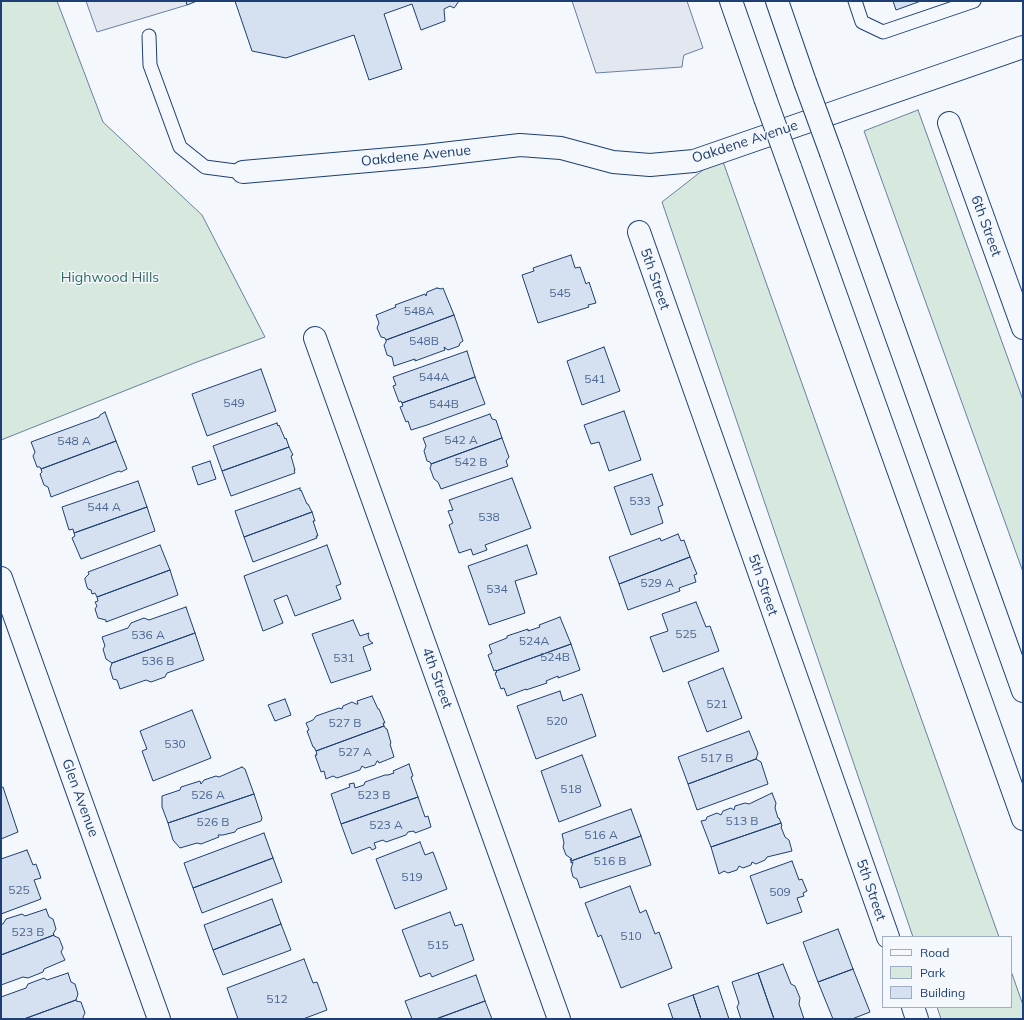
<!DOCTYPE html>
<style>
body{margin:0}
#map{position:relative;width:1024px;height:1020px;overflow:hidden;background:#f4f7fb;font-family:Mulish,sans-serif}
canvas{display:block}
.frame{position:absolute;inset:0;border:2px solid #1d3f73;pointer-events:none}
.legend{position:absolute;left:882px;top:936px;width:130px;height:72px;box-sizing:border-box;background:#f4f7fb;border:1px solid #9eadc5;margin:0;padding:5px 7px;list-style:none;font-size:12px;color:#1d3f73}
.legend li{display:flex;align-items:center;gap:8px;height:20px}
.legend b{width:20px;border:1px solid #9eadc5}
</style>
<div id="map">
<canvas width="1024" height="1020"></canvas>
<div class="frame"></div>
<ul class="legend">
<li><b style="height:5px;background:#f4f7fb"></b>Road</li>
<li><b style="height:11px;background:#d7e8df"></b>Park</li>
<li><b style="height:11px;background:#d5e0f0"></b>Building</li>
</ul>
</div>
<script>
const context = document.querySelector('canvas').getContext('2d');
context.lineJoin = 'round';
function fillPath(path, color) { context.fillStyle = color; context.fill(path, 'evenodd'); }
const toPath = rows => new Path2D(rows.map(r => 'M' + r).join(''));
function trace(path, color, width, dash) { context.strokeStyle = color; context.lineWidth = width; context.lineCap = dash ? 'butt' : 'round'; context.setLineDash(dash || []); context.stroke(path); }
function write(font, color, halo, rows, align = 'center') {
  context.font = font + ' Mulish,sans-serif'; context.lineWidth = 3; context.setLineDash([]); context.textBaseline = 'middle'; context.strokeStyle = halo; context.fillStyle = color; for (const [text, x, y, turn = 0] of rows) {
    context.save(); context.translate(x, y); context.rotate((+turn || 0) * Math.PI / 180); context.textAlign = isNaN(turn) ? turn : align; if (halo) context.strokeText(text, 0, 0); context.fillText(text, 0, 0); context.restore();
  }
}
const green = toPath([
 [1,1,57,1,103,122,202,215,265,337,197,362,1,440,1,1],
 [918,110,1023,400,1023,572,864,131,918,110],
 [721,156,999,937,913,937,662,202,721,156],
 [1011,971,1023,1005,1023,1019,941,1019,937,1007,1011,1007,1011,971]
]);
fillPath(green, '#d7e8df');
trace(green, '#687fa3', 1);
const parking = toPath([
 [86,1,186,1,187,5,97,32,86,1],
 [572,1,687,1,703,48,684,55,683,59,682,67,596,73,572,1]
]);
fillPath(parking, '#e3e8f0');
trace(parking, '#687fa3', 1);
const building = toPath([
 [186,1,197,1,187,5,186,1],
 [235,1,459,1,454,8,450,6,444,9,445,21,421,30,412,4,384,14,402,69,369,80,354,35,286,58,252,51,235,1],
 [893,1,921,1,896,10,893,1],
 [571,255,575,268,580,267,586,284,589,282,596,303,588,305,589,307,538,323,522,275,534,271,533,268,571,255],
 [437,288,441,289,443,288,454,315,386,340,385,338,381,337,377,328,379,323,376,315,396,307,395,305,425,294,426,296,427,292,437,288],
 [454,315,463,341,460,343,459,346,448,350,444,347,445,350,415,361,415,359,394,366,392,357,387,355,384,345,386,342,386,340,454,315],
 [604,347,620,391,582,405,567,361,604,347],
 [467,351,475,377,402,403,401,401,399,402,393,386,396,385,393,377,467,351],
 [261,369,276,411,207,436,192,394,261,369],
 [475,377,485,404,427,425,411,430,408,421,406,422,400,407,403,406,402,403,475,377],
 [624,411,641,460,609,471,599,442,591,444,584,425,624,411],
 [105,412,116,441,41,469,40,467,37,467,33,456,35,452,31,442,99,417,100,415,105,412],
 [490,414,492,419,496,420,502,438,431,464,430,462,427,461,424,451,426,446,423,438,490,414],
 [277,423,278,426,279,425,285,439,286,438,289,447,222,471,213,446,277,423],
 [502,438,509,457,506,461,508,466,441,489,438,482,434,479,430,468,431,466,431,464,502,438],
 [116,441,127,469,121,472,119,471,51,497,48,487,44,485,40,474,42,472,41,469,116,441],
 [289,447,293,455,291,456,295,470,294,470,295,473,231,496,222,471,289,447],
 [210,461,216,479,198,485,192,467,210,461],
 [652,474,663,505,658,507,663,523,631,535,614,487,652,474],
 [512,478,531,528,485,545,487,550,473,555,471,549,459,553,449,525,453,523,448,511,453,510,449,500,512,478],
 [138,481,147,507,74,533,73,529,69,530,62,507,138,481],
 [300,488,300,491,301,490,307,504,308,504,312,512,244,537,235,511,300,488],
 [147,507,155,531,81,559,72,538,75,536,74,533,147,507],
 [312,512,315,521,313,521,318,536,316,536,317,538,253,562,244,537,312,512],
 [678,534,681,541,684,540,690,557,619,584,609,557,660,538,661,541,678,534],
 [160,545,170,570,97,597,95,593,92,594,91,590,88,589,87,587,85,580,85,578,89,574,88,572,160,545],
 [327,545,341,584,336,586,341,599,295,616,287,595,274,600,283,623,263,631,244,576,327,545],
 [527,545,537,574,515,581,525,613,489,625,468,566,527,545],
 [690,557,697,574,694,575,696,582,679,588,680,591,628,610,619,584,690,557],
 [170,570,178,595,106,622,106,620,98,618,95,609,97,606,95,602,98,601,97,597,170,570],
 [696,602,706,627,710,626,719,651,663,672,650,637,668,631,662,614,696,602],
 [186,607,195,633,112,663,106,659,103,649,105,646,102,637,128,628,131,623,144,618,149,620,186,607],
 [560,617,571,644,496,671,496,670,494,671,488,655,492,653,489,645,507,638,507,636,528,629,528,631,540,627,539,625,560,617],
 [353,620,360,636,369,633,368,635,369,639,370,641,373,643,363,647,371,670,331,683,312,634,353,620],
 [195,633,204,660,167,673,165,677,151,682,146,680,120,689,117,680,113,679,110,669,112,663,195,633],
 [571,644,580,670,558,678,558,676,546,681,547,683,526,690,526,689,507,696,504,688,501,689,495,673,497,672,496,671,571,644],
 [723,668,742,718,707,732,688,682,723,668],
 [560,691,563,701,582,694,596,736,536,759,517,706,560,691],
 [372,696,378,709,379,709,385,723,383,723,384,726,316,751,314,747,313,747,307,731,309,730,306,723,313,720,316,716,339,708,342,709,343,706,352,702,356,704,358,704,357,701,372,696],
 [285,699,291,715,275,721,268,705,285,699],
 [192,710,211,758,153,781,142,751,147,749,140,731,192,710],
 [384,726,386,729,387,729,391,743,390,744,394,757,379,763,378,761,377,761,375,765,365,768,362,766,360,770,337,778,333,776,326,779,324,771,321,772,315,755,317,755,316,751,384,726],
 [749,731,758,753,756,759,688,784,678,757,749,731],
 [582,755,601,806,559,822,541,771,582,755],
 [756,759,761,762,768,784,697,810,688,784,756,759],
 [409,764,413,776,411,777,418,797,341,824,331,794,350,787,349,784,354,783,355,788,364,785,365,782,385,775,388,775,394,773,393,771,409,764],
 [242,767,245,769,254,794,168,823,162,807,162,796,180,790,181,787,200,781,201,784,204,780,216,776,219,777,242,767],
 [1,787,3,787,18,832,1,839,1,787],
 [772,793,776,803,775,808,778,818,779,818,781,823,711,847,701,821,706,820,707,817,717,813,721,815,723,811,731,808,734,810,735,806,745,803,749,804,772,793],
 [254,794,262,818,261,821,237,829,235,832,223,835,218,835,219,837,201,844,197,843,180,848,173,840,168,823,254,794],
 [418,797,425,817,428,816,431,827,415,833,414,831,408,832,406,835,386,842,383,840,374,843,376,848,372,850,370,847,352,854,341,824,418,797],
 [631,809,641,836,571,861,570,859,572,859,566,855,563,847,564,843,562,834,631,809],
 [781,823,782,826,781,827,785,837,789,840,792,851,767,857,765,860,756,864,752,862,751,865,743,868,739,866,737,870,728,873,724,871,719,874,711,847,781,823],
 [264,833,273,858,193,888,184,863,264,833],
 [641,836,651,865,580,888,577,879,573,877,571,869,573,862,571,863,571,861,641,836],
 [420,842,425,855,433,852,447,889,395,909,376,859,420,842],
 [27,850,33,865,36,864,41,878,34,880,41,899,1,914,1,859,27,850],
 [273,858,282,882,202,913,193,888,273,858],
 [792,861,799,880,802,879,807,891,803,893,804,896,797,898,802,912,767,924,750,876,792,861],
 [630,886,640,913,646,910,655,934,659,932,672,968,621,988,601,935,598,937,585,903,630,886],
 [272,899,281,924,213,950,204,925,272,899],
 [46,909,49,917,53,919,56,929,53,934,54,935,1,955,1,924,3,924,6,919,22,914,25,916,46,909],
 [450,912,455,926,462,924,474,960,432,977,430,973,420,977,402,930,450,912],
 [281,924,291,950,223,975,213,950,281,924],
 [838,929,853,969,818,982,803,942,838,929],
 [54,935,54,936,59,938,63,948,61,952,65,960,44,969,43,972,28,978,23,977,1,985,1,955,54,935],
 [304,959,313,983,317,982,327,1010,303,1019,238,1019,227,988,304,959],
 [783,964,791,984,795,986,800,998,799,1004,804,1019,774,1019,758,973,783,964],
 [853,969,870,1012,852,1019,833,1019,818,982,853,969],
 [68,973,71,982,75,984,78,994,76,1000,24,1019,1,1019,1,997,26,988,28,984,44,978,47,980,68,973],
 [758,973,774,1019,741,1019,737,1007,739,1003,732,982,758,973],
 [476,975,485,1001,436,1019,412,1019,405,1001,476,975],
 [718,986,729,1019,701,1019,693,995,718,986],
 [693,995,701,1019,673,1019,668,1004,693,995],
 [76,1000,76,1001,81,1002,85,1013,83,1017,84,1019,24,1019,76,1000],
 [485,1001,492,1019,436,1019,485,1001]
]);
fillPath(building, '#d5e0f0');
trace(building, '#1d3f73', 1);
const lane = toPath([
 [855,1,862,22,883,32,974,1],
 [149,36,150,65,180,147,205,167,243,172]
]);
const street = toPath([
 [949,123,1023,328],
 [243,172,425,156,520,145,561,148,613,162,650,165,694,161,1023,47],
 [639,232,888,937],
 [315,338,559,1019],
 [1,578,159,1019],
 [913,1007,917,1019]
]);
const highway = toPath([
 [731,1,765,98],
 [777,1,805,82],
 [831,153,1023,691],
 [790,167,1023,819]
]);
trace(lane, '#1d3f73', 15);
trace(street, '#1d3f73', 24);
trace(highway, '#1d3f73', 24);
trace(lane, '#f4f7fb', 13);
trace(street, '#f4f7fb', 22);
trace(highway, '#f4f7fb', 22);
const highwayBridge = toPath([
 [805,82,831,153],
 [765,98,790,167]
]);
trace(highwayBridge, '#1d3f73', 24, []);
trace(highwayBridge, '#f4f7fb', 22);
write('12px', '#4b6792', null, [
 ["545",560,293],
 ["548A",419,311],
 ["548B",424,341],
 ["544A",434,377],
 ["541",595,379],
 ["549",234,403],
 ["544B",444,404],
 ["542 A",461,440],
 ["548 A",74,441],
 ["542 B",471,462],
 ["533",640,501],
 ["544 A",104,507],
 ["538",489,517],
 ["529 A",657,583],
 ["534",497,589],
 ["525",686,634],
 ["536 A",148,635],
 ["524A",534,641],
 ["524B",555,657],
 ["531",344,658],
 ["536 B",158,661],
 ["521",717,704],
 ["520",557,721],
 ["527 B",345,723],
 ["530",175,744],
 ["527 A",355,752],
 ["517 B",717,758],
 ["518",571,789],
 ["526 A",208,795],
 ["523 B",374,795],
 ["513 B",742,821],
 ["526 B",213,822],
 ["523 A",386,825],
 ["516 A",601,835],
 ["516 B",610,861],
 ["519",412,877],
 ["525",19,890],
 ["509",780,892],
 ["523 B",28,932],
 ["510",631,936],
 ["515",438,945],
 ["512",277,999]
]);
write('14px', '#1d3f73', '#f4f7fb', [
 ["Oakdene Avenue",745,142,-18],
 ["Oakdene Avenue",416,156,-6],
 ["6th Street",986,226,70],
 ["5th Street",655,279,71],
 ["5th Street",763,585,71],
 ["4th Street",437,678,70],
 ["Glen Avenue",80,798,70],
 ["5th Street",871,890,71]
]);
write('14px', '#2c6c60', '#f4f7fb', [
 ["Highwood Hills",110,278]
]);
</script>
